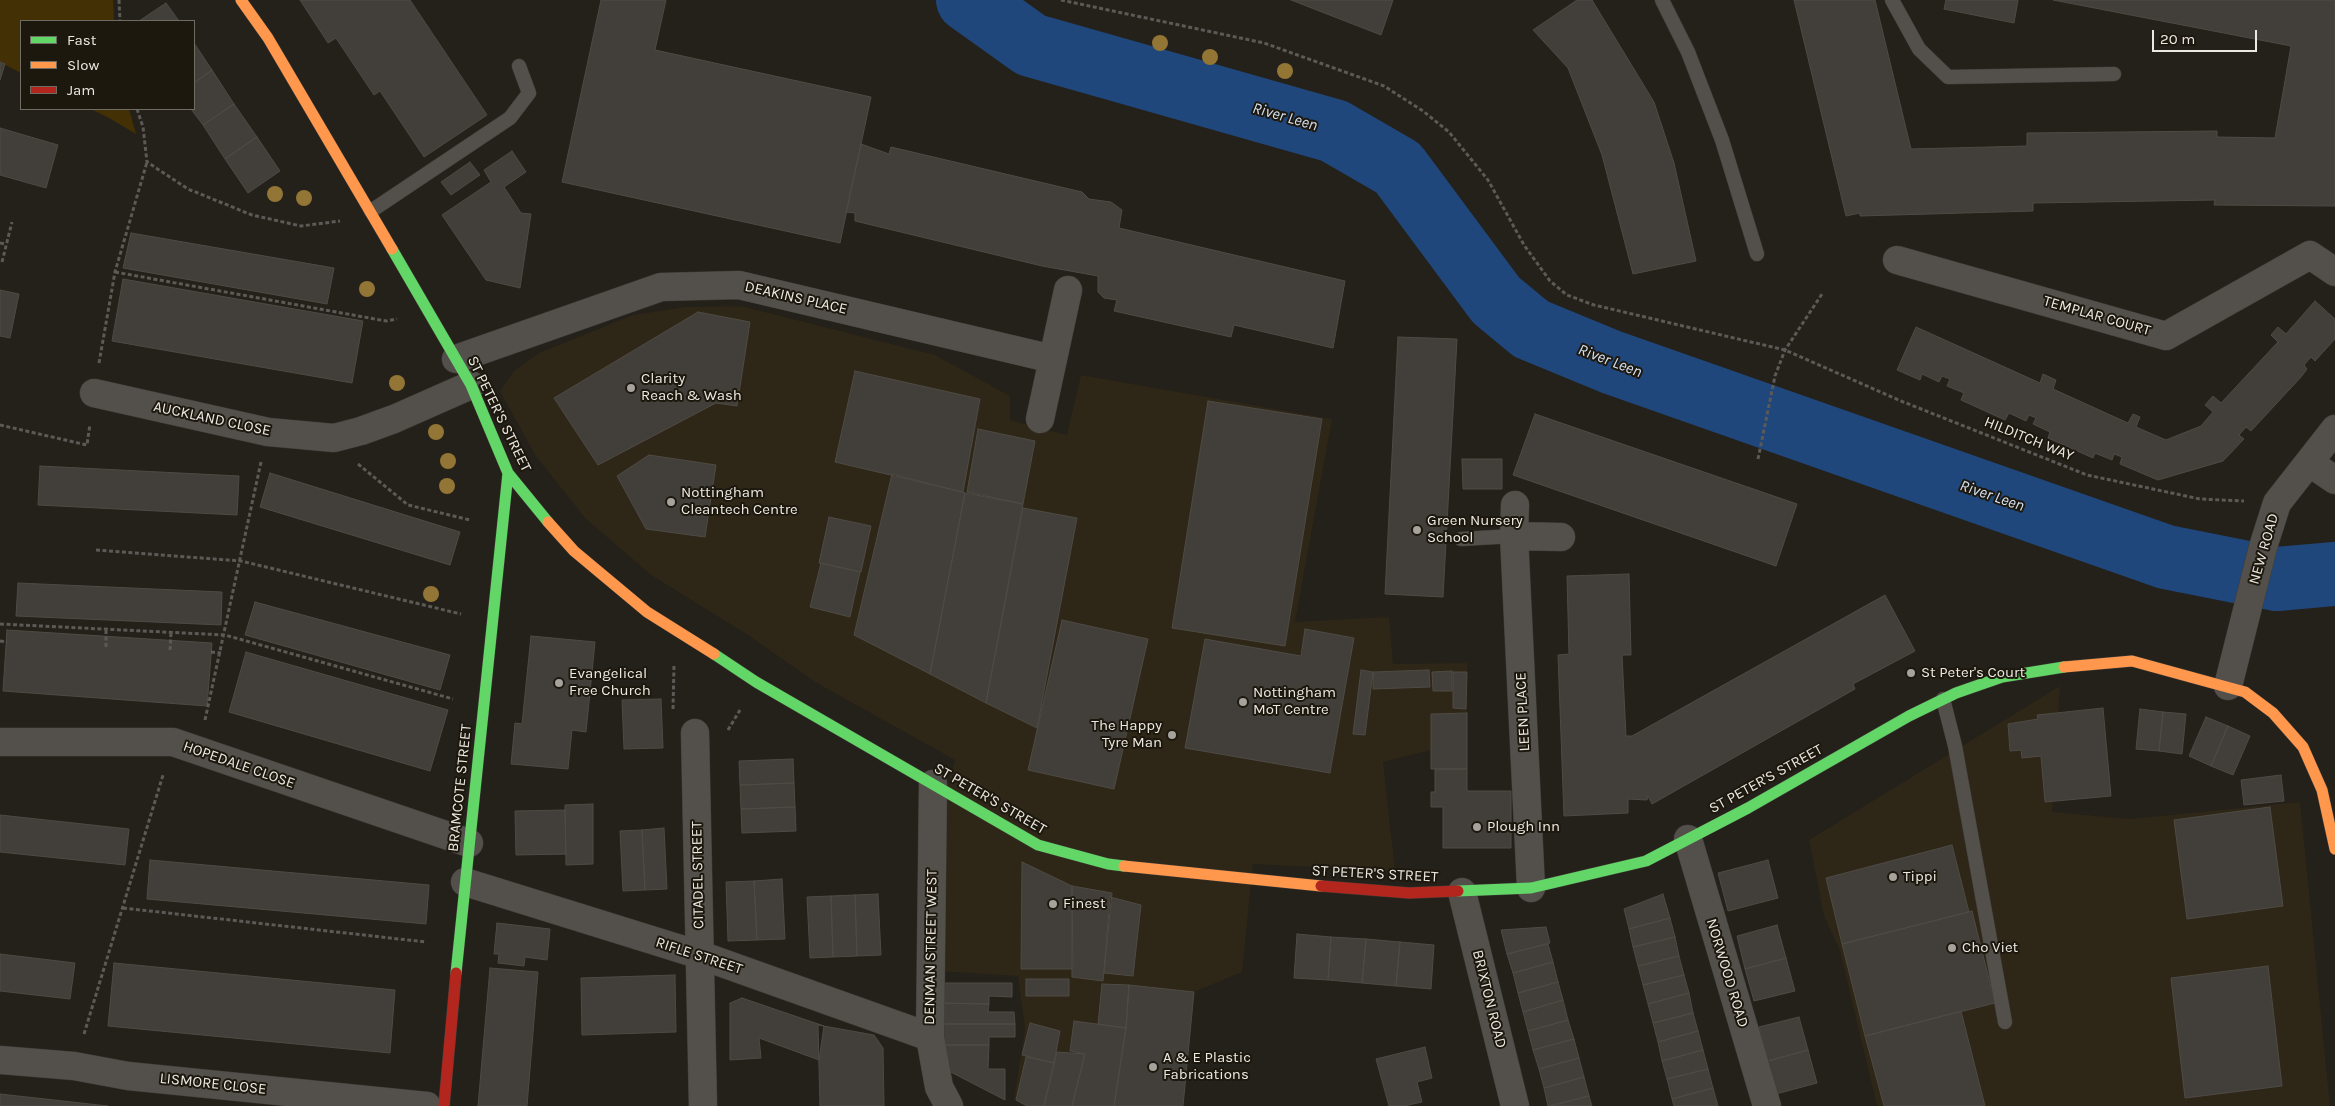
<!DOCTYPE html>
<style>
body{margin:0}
#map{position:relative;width:2335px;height:1106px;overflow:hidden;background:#24201a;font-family:Karla,sans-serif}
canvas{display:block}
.legend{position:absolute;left:20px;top:20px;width:175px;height:90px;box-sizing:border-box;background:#1d180e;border:1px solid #706c63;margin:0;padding:6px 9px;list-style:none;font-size:15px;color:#ede9e2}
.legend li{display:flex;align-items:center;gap:10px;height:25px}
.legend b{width:25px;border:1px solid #706c63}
.scale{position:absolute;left:2152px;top:30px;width:105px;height:22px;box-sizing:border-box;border:2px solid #ede9e2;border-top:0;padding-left:6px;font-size:15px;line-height:18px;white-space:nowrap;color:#ede9e2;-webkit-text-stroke:4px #1d180e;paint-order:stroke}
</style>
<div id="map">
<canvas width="2335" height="1106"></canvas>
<ul class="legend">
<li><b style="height:6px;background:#63d668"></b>Fast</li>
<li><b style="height:6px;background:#ff974d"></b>Slow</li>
<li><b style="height:6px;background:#b3261e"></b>Jam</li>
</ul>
<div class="scale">20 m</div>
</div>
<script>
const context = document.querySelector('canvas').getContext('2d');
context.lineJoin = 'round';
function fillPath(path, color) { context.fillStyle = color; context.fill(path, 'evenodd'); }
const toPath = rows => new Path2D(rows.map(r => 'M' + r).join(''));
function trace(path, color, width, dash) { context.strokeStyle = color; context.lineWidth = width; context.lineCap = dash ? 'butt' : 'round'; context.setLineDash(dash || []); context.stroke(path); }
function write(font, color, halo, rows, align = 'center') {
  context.font = font + ' Karla,sans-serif'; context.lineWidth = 4; context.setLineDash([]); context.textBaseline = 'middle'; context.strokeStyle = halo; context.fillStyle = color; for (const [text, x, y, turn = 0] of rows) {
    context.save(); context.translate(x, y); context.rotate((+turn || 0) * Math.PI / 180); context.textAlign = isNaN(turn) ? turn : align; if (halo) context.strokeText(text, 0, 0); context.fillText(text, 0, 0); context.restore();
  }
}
fillPath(toPath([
 [741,306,935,355,1010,396,1010,420,1067,435,1081,375,1332,419,1295,622,1389,617,1393,664,1467,663,1467,713,1431,714,1431,750,1383,762,1395,871,1253,864,1242,972,1194,992,1183,1106,1027,1106,1014,1100,1025,1029,1018,976,937,971,937,825,955,760,815,682,748,635,651,575,585,518,535,455,500,391,514,371,539,353,633,315,685,307],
 [2060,686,2052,812,2131,819,2300,802,2330,1106,1877,1106,1840,951,1824,916,1809,840]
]), '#2e2617');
fillPath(toPath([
 [0,0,113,0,114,21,21,21,21,73,0,62],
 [91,109,129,109,136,134,109,118]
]), '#433004');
trace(toPath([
 [968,0,1031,45,1334,131,1398,168,1496,300,1531,329,1611,362,2166,557,2277,579,2335,574]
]), '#20477b', 64);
const building = toPath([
 [300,0,410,0,487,115,424,157,380,91,374,95,336,38,328,43,300,0],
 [601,0,666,0,655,50,871,97,840,243,562,182,601,0],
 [1291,0,1393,0,1381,35,1291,0],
 [1577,0,1592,0,1654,102,1674,163,1696,261,1633,274,1602,155,1568,68,1533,30,1577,0],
 [1794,0,1875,0,1911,149,2027,146,2027,133,2217,131,2217,137,2275,138,2291,46,2053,0,2335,0,2335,206,2214,205,2215,200,2033,203,2033,211,1860,216,1860,213,1846,216,1794,0],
 [1946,0,2018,0,2014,23,1944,9,1946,0],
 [166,3,179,21,139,21,166,3],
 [194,43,212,70,194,83,194,43],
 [0,62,5,64,0,80,0,62],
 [212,70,234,104,203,125,191,109,194,109,194,83,212,70],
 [234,104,257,137,225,159,203,125,234,104],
 [0,128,58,145,46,188,0,175,0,128],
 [257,137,280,171,248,193,225,159,257,137],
 [861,144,889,154,891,147,1082,192,1089,199,1111,202,1122,210,1119,228,1345,281,1333,348,1234,325,1231,337,1114,311,1117,300,1104,298,1098,292,1098,276,1042,266,855,221,855,213,846,212,861,144],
 [512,151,526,172,504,187,521,213,531,214,520,288,486,280,442,215,491,182,484,170,512,151],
 [470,162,480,175,451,195,441,182,470,162],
 [131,233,334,268,327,304,123,268,131,233],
 [123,279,363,321,352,383,112,341,123,279],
 [0,290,19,294,10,338,0,336,0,290],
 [2315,301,2335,319,2335,339,2315,361,2311,357,2304,365,2307,369,2301,377,2251,431,2246,427,2239,435,2244,439,2223,461,2158,480,2120,464,2122,457,2114,454,2112,460,2095,453,2093,458,2048,438,2050,432,2033,424,2036,418,2029,415,2026,421,2009,413,2005,420,1961,400,1964,393,1947,386,1950,379,1942,376,1939,382,1922,374,1920,380,1897,370,1916,327,2040,383,2043,374,2056,380,2053,389,2128,423,2133,414,2140,417,2136,427,2166,440,2201,426,2213,412,2205,405,2213,396,2221,403,2278,342,2271,335,2278,327,2286,334,2315,301],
 [698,312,750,322,737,406,716,403,598,465,554,398,698,312],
 [1398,337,1457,339,1443,597,1385,594,1398,337],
 [855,371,980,399,963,492,835,462,855,371],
 [1208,401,1322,419,1285,646,1172,628,1208,401],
 [1535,414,1797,504,1776,566,1513,475,1535,414],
 [978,429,1035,441,1023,504,967,492,978,429],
 [649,455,716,465,705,537,646,529,617,476,649,455],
 [1462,459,1502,459,1502,489,1463,489,1462,459],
 [40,466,239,476,237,515,38,505,40,466],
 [270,473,460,532,450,565,260,507,270,473],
 [892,474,965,493,930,674,854,635,892,474],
 [965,493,1023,504,986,703,930,674,965,493],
 [1023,508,1077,518,1037,728,986,703,1023,508],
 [829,517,871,526,861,572,819,563,829,517],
 [821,563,860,572,850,617,810,607,821,563],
 [1629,574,1631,655,1622,655,1626,736,1632,736,1885,595,1915,651,1853,684,1855,689,1652,804,1648,796,1647,800,1628,799,1628,813,1564,816,1558,655,1569,654,1567,576,1629,574],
 [18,583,222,592,221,625,16,616,18,583],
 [255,602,450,655,440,690,245,635,255,602],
 [1062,620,1148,639,1114,789,1028,770,1062,620],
 [1305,629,1354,638,1330,773,1185,748,1205,639,1301,656,1305,629],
 [7,630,212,643,207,706,3,691,7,630],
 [531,636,595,642,586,732,572,730,568,769,511,764,515,723,522,724,531,636],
 [246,652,448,710,430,771,229,712,246,652],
 [1361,670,1373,672,1365,735,1353,734,1361,670],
 [1429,670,1430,687,1373,689,1373,672,1429,670],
 [1452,671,1452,691,1433,691,1432,672,1452,671],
 [1453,672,1467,672,1466,709,1453,708,1453,672],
 [661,699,663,748,624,749,622,700,661,699],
 [2103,708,2111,796,2045,802,2041,756,2022,758,2021,750,2010,751,2008,724,2038,719,2037,715,2103,708],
 [2140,709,2163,712,2159,751,2136,749,2140,709],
 [2163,712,2186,714,2182,754,2159,751,2163,712],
 [1467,713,1467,769,1431,769,1431,714,1467,713],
 [2206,717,2228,726,2211,766,2189,756,2206,717],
 [2228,726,2250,736,2233,775,2211,766,2228,726],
 [793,759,794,783,740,785,739,761,793,759],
 [1435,769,1467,769,1467,791,1511,791,1511,848,1443,848,1443,807,1431,807,1431,792,1435,792,1435,769],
 [2281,775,2284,801,2244,805,2241,780,2281,775],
 [794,783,795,807,741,809,740,785,794,783],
 [593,804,593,864,566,865,565,805,593,804],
 [795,807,796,831,742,833,741,809,795,807],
 [2270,807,2283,906,2187,919,2174,820,2270,807],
 [565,810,566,854,516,855,515,811,565,810],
 [0,815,129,829,125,865,0,852,0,815],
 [664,828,667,889,645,890,642,830,664,828],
 [642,830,645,890,623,891,620,831,642,830],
 [1952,845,1969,912,1842,944,1826,878,1952,845],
 [150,860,429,885,426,924,147,899,150,860],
 [1768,860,1778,898,1728,911,1718,873,1768,860],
 [1022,862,1072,886,1073,969,1021,969,1022,862],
 [782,879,785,939,757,940,754,881,782,879],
 [754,881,757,940,728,941,726,882,754,881],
 [1072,886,1112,893,1103,981,1072,977,1072,886],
 [878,894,881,955,857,956,855,895,878,894],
 [1663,894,1670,918,1629,929,1624,909,1663,894],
 [855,895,857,956,833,957,831,896,855,895],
 [831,896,833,957,810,958,807,897,831,896],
 [1110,897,1141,905,1133,976,1104,973,1110,897],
 [1972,911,1995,1003,1865,1036,1842,944,1972,911],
 [1670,918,1675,937,1633,947,1629,929,1670,918],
 [497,923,550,929,547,960,525,957,524,966,498,963,499,954,494,954,497,923],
 [1777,925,1786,958,1745,969,1737,936,1777,925],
 [1546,927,1550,943,1507,954,1501,930,1546,927],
 [1297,934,1331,937,1328,980,1294,978,1297,934],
 [1331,937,1366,939,1362,983,1328,980,1331,937],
 [1675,937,1679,956,1638,966,1633,947,1675,937],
 [1366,939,1400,942,1396,986,1362,983,1366,939],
 [1400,942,1434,945,1431,989,1396,986,1400,942],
 [1548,944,1553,962,1513,973,1507,954,1548,944],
 [0,954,75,963,70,999,0,991,0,954],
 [1679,956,1684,975,1643,985,1638,966,1679,956],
 [1786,958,1795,991,1754,1001,1745,969,1786,958],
 [1553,962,1558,982,1518,993,1513,973,1553,962],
 [114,963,395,990,390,1053,108,1026,114,963],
 [2268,966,2282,1086,2185,1098,2171,978,2268,966],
 [490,968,538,972,527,1106,478,1106,490,968],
 [675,975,676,1032,582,1035,581,978,675,975],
 [1684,975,1689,993,1648,1004,1643,985,1684,975],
 [1026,979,1069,979,1069,996,1026,996,1026,979],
 [1558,982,1563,1000,1523,1012,1518,993,1558,982],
 [938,983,1012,983,1012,997,989,996,989,1004,938,1003,938,983],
 [1102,984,1129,985,1126,1028,1098,1024,1102,984],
 [1129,985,1194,992,1183,1106,1114,1106,1126,1028,1129,985],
 [1689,993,1693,1013,1653,1023,1648,1004,1689,993],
 [742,998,824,1026,819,1060,759,1038,761,1058,730,1060,730,1003,742,998],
 [1563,1000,1568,1020,1528,1031,1523,1012,1563,1000],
 [938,1003,989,1004,988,1012,1014,1012,1015,1024,938,1024,938,1003],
 [1961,1011,1985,1106,1884,1106,1865,1036,1961,1011],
 [1693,1013,1698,1031,1658,1042,1653,1023,1693,1013],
 [1799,1017,1808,1050,1768,1061,1759,1027,1799,1017],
 [1568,1020,1574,1039,1533,1050,1528,1031,1568,1020],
 [1074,1021,1126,1028,1114,1106,1072,1106,1085,1054,1070,1051,1074,1021],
 [1030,1023,1060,1031,1054,1063,1022,1055,1030,1023],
 [938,1024,1015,1024,1015,1037,989,1037,989,1045,938,1045,938,1024],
 [818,1025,874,1035,883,1048,884,1106,820,1106,818,1025],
 [1698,1031,1703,1050,1662,1061,1658,1042,1698,1031],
 [1574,1039,1579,1058,1539,1069,1533,1050,1574,1039],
 [938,1045,989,1045,988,1069,1005,1069,1005,1100,939,1066,938,1045],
 [1425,1047,1432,1078,1417,1082,1422,1102,1404,1106,1389,1106,1376,1059,1425,1047],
 [1703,1050,1708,1069,1667,1079,1662,1061,1703,1050],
 [1808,1050,1817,1083,1776,1094,1768,1061,1808,1050],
 [1057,1052,1085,1054,1072,1106,1044,1106,1057,1052],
 [1026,1057,1054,1063,1044,1106,1027,1106,1016,1100,1026,1057],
 [1579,1058,1584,1077,1544,1088,1539,1069,1579,1058],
 [1708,1069,1713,1088,1672,1099,1667,1079,1708,1069],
 [1584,1077,1589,1096,1548,1106,1544,1088,1584,1077],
 [1713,1088,1718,1106,1674,1106,1672,1099,1713,1088],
 [0,1094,108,1106,0,1106,0,1094],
 [1589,1096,1592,1106,1551,1106,1589,1096]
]);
fillPath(building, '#423f3a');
trace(building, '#4e4a44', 1);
const lane = toPath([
 [1662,0,1688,52,1722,140,1757,254],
 [1892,0,1919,49,1948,77,2114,74],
 [371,211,510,118,529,93,519,66],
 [1461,539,1514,536],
 [1943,699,1955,746,2005,1022]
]);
const street = toPath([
 [1897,260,2166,336,2310,255,2335,272],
 [456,359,661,287,739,285,1053,359],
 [94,393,268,432,334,438,361,431,394,419,471,385],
 [1040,419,1068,290],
 [2310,463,2335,480],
 [1515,505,1514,536,1531,888],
 [1514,536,1561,537],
 [2228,686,2263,547,2277,503,2335,429],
 [695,733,703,1106],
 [0,742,173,742,469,843],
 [933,784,930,1037,939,1087,949,1106],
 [1688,839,1767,1106],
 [465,882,700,955,930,1037],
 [1462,892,1515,1106],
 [0,1060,74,1066,128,1076,427,1106]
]);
const fast = toPath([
 [392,249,471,385,508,473,548,522],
 [714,654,756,682,1038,845,1108,864,1124,866],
 [1458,891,1531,888,1646,861,1748,808,1909,716,1956,693,2002,677,2064,667],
 [456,973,508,473]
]);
const slow = toPath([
 [241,0,268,38,392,249],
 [548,522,574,551,647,612,714,654],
 [2064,667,2132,661,2245,692,2273,713,2303,747,2322,790,2335,849],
 [1124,866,1321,886]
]);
const jam = toPath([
 [1321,886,1409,893,1458,891],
 [444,1106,456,973]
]);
trace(lane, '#3e3a36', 15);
trace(street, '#3e3a36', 29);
trace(fast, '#3e3a36', 12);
trace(slow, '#3e3a36', 12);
trace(jam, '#3e3a36', 12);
trace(toPath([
 [119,0,120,21],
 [1061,0,1264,43,1384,86,1423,111,1449,132,1488,180,1524,245,1550,281,1567,295,1594,305,1785,350,1901,401,2087,475,2200,499,2244,501],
 [137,109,143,127,147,162,188,189,252,215,301,226,340,221],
 [0,243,6,244],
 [2,262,12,222],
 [115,272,386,321,397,319],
 [99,363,115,272,147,162],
 [0,425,87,445,90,424],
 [1758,459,1775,376,1785,350,1822,294],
 [358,464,408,505,470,520],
 [96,550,241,561,461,614],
 [0,624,225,635,453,699],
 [0,641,7,642],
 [106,647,106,630],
 [170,650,171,633],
 [211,652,221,653],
 [673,709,674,665],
 [205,720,261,462],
 [728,730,740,710],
 [123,908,426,942],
 [84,1034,163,775]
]), '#5c5a56', 3, [4, 2.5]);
trace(lane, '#53504c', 14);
trace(street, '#53504c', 28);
trace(fast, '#63d668', 11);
trace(slow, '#ff974d', 11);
trace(jam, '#b3261e', 11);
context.fillStyle = '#937535';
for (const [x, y] of [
 [1160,43],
 [1210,57],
 [1285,71],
 [275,194],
 [304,198],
 [367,289],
 [397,383],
 [436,432],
 [448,461],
 [447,486],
 [431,594]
]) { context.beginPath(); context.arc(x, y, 8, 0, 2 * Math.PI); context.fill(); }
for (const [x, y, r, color] of [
 [631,388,5,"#a7a39c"],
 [671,502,5,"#a7a39c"],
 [1417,530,5,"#a7a39c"],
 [1911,673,5,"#a7a39c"],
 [559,683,5,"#a7a39c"],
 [1243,702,5,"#a7a39c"],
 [1172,735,5,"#a7a39c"],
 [1477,827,5,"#a7a39c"],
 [1893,877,5,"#a7a39c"],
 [1053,904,5,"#a7a39c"],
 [1952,948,5,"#a7a39c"],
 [1153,1067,5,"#a7a39c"]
]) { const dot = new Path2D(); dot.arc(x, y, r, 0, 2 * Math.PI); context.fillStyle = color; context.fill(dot); trace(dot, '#1d180e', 2); }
write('15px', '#ede9e2', '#1d180e', [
 ["DEAKINS PLACE",796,298,13],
 ["TEMPLAR COURT",2097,316,16],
 ["ST PETER'S STREET",499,414,64],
 ["AUCKLAND CLOSE",212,419,12],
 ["HILDITCH WAY",2029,439,22],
 ["NEW ROAD",2264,549,-74],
 ["LEEN PLACE",1523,712,-93],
 ["HOPEDALE CLOSE",239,765,19],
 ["ST PETER'S STREET",1766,779,-29],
 ["BRAMCOTE STREET",460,788,-84],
 ["ST PETER'S STREET",990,799,30],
 ["ST PETER'S STREET",1375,874,3],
 ["CITADEL STREET",698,875,-91],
 ["DENMAN STREET WEST",931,947,-89],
 ["RIFLE STREET",699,956,18],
 ["NORWOOD ROAD",1727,973,73],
 ["BRIXTON ROAD",1489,999,76],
 ["LISMORE CLOSE",213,1084,6]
]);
write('15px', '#ede9e2', '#1d180e', [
 ["Clarity",641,379],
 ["Reach & Wash",641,396],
 ["Nottingham",681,493],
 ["Cleantech Centre",681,510],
 ["Green Nursery",1427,521],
 ["School",1427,538],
 ["St Peter's Court",1921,673],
 ["Evangelical",569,674],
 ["Free Church",569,691],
 ["Nottingham",1253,693],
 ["MoT Centre",1253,710],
 ["The Happy",1162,726,"right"],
 ["Tyre Man",1162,743,"right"],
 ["Plough Inn",1487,827],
 ["Tippi",1903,877],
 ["Finest",1063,904],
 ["Cho Viet",1962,948],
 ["A & E Plastic",1163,1058],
 ["Fabrications",1163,1075]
], 'left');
write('italic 16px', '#d5e2f3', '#1d180e', [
 ["River Leen",1285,117,16],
 ["River Leen",1610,361,21],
 ["River Leen",1992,496,19]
]);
</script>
